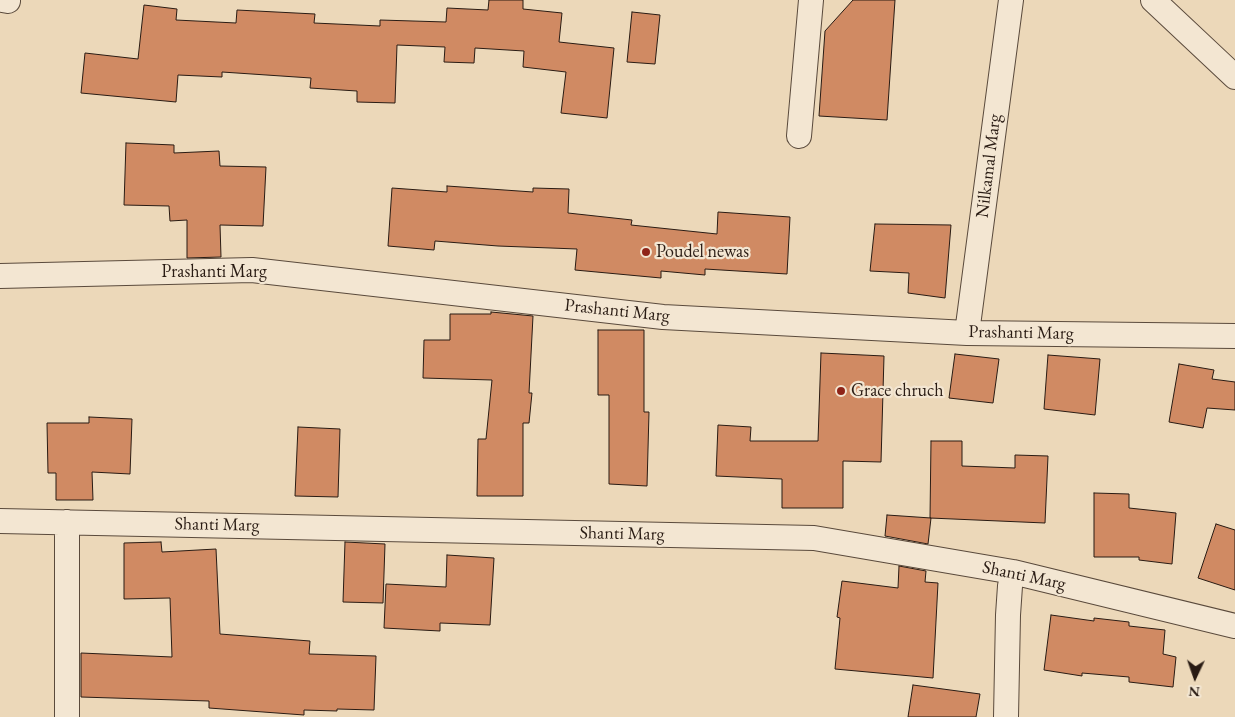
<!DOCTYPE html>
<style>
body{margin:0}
#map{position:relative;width:1235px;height:717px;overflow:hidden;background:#ecd8b9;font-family:"EB Garamond",serif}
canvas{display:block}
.north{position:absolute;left:1170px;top:652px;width:50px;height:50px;-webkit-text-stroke:4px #f3e6d2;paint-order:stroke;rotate:183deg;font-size:14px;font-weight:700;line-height:20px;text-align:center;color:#291b13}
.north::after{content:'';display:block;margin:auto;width:18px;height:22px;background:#291b13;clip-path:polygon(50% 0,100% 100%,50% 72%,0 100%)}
</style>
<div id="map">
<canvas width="1235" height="717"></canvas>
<div class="north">N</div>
</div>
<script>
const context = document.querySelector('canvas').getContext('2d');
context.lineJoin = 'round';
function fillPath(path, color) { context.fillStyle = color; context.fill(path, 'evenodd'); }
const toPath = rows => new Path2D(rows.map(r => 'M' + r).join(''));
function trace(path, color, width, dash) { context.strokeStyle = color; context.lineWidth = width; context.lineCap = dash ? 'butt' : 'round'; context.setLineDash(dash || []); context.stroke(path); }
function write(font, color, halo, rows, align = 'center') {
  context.font = font + ' "EB Garamond",serif'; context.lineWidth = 4.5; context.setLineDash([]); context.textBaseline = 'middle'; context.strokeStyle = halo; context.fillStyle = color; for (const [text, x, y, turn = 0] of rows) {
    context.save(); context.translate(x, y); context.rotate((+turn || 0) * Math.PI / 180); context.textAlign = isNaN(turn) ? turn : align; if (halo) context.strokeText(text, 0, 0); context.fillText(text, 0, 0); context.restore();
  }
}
const building = toPath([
 [489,0,523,0,523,9,562,13,559,42,614,48,607,118,561,113,566,72,523,67,524,51,475,48,474,63,444,62,445,47,397,45,395,103,357,102,357,91,310,88,311,78,222,72,222,77,178,75,176,102,81,93,85,53,138,59,144,5,177,9,176,20,236,23,237,10,315,14,314,23,380,26,380,20,446,22,447,8,488,10,489,0],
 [853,0,895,0,887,120,819,116,825,31,853,0],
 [632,12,660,15,655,64,627,62,632,12],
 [126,143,174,145,174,153,219,151,220,166,266,167,263,226,220,225,221,257,187,258,187,220,170,221,169,206,124,205,126,143],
 [447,186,533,192,533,188,569,189,568,213,632,220,631,225,717,234,718,212,790,217,787,274,705,269,705,275,661,271,661,278,575,270,577,249,498,246,435,241,434,250,388,246,392,188,447,192,447,186],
 [875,224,951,225,945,298,908,293,909,273,870,271,875,224],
 [491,312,533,316,529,393,532,393,529,423,523,423,523,496,477,496,478,439,486,439,492,380,423,378,424,340,450,340,450,314,491,314,491,312],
 [598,330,644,330,644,412,649,412,647,486,609,484,609,395,598,395,598,330],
 [821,353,884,356,881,462,843,461,843,508,782,508,782,479,716,476,718,425,751,427,750,441,818,441,821,353],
 [955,354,999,359,993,403,949,398,955,354],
 [1048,355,1100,359,1095,415,1044,409,1048,355],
 [1179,364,1214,370,1212,379,1235,382,1235,410,1207,408,1203,428,1169,422,1179,364],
 [89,417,132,419,130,474,92,472,93,500,56,500,56,473,48,473,47,423,89,423,89,417],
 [298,427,340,429,338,497,295,496,298,427],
 [931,441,962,441,962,466,1015,468,1015,455,1048,456,1045,523,930,518,931,441],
 [1094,493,1129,494,1129,508,1176,513,1172,564,1139,560,1139,557,1094,557,1094,493],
 [887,515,931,518,928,544,885,536,887,515],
 [1216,524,1235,530,1235,590,1198,578,1216,524],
 [161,542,162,552,216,549,220,634,310,641,309,654,376,656,374,710,337,709,337,711,304,710,304,715,209,708,209,701,81,697,81,653,172,657,170,598,124,599,124,543,161,542],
 [345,542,385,544,383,603,343,602,345,542],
 [447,555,494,558,490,625,440,623,440,631,384,628,386,584,446,587,447,555],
 [899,566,926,571,925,582,938,583,933,678,835,669,840,618,837,617,842,581,898,588,899,566],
 [1051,615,1094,621,1094,618,1129,622,1129,626,1165,630,1163,654,1176,657,1173,687,1129,682,1129,677,1082,673,1082,676,1044,670,1051,615],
 [913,685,980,694,976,717,908,717,913,685]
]);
fillPath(building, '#d08a63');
trace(building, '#291b13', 1);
const minor = toPath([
 [2,0,8,1],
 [1153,0,1235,77],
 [799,136,811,0],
 [0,276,252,270,663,317,967,333,1235,336],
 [967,333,1011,0],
 [0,521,814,538,1013,572,1235,626],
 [67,522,67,717],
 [1006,717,1008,615,1010,586,1013,572]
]);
trace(minor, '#5a4a3c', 26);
trace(minor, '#f3e6d2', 24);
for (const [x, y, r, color] of [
 [646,252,5,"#8f2418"],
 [841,391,5,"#8f2418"]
]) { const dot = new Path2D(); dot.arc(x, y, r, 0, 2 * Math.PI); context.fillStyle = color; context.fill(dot); trace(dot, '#f3e6d2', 2); }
write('18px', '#291b13', '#f3e6d2', [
 ["Nilkamal Marg",989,166,-83],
 ["Prashanti Marg",214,272],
 ["Prashanti Marg",617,311,6],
 ["Prashanti Marg",1021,333,1],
 ["Shanti Marg",217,525,1],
 ["Shanti Marg",622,534,1],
 ["Shanti Marg",1024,576,12]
]);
write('18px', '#291b13', '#f3e6d2', [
 ["Poudel newas",656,252],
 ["Grace chruch",851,391]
], 'left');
</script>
